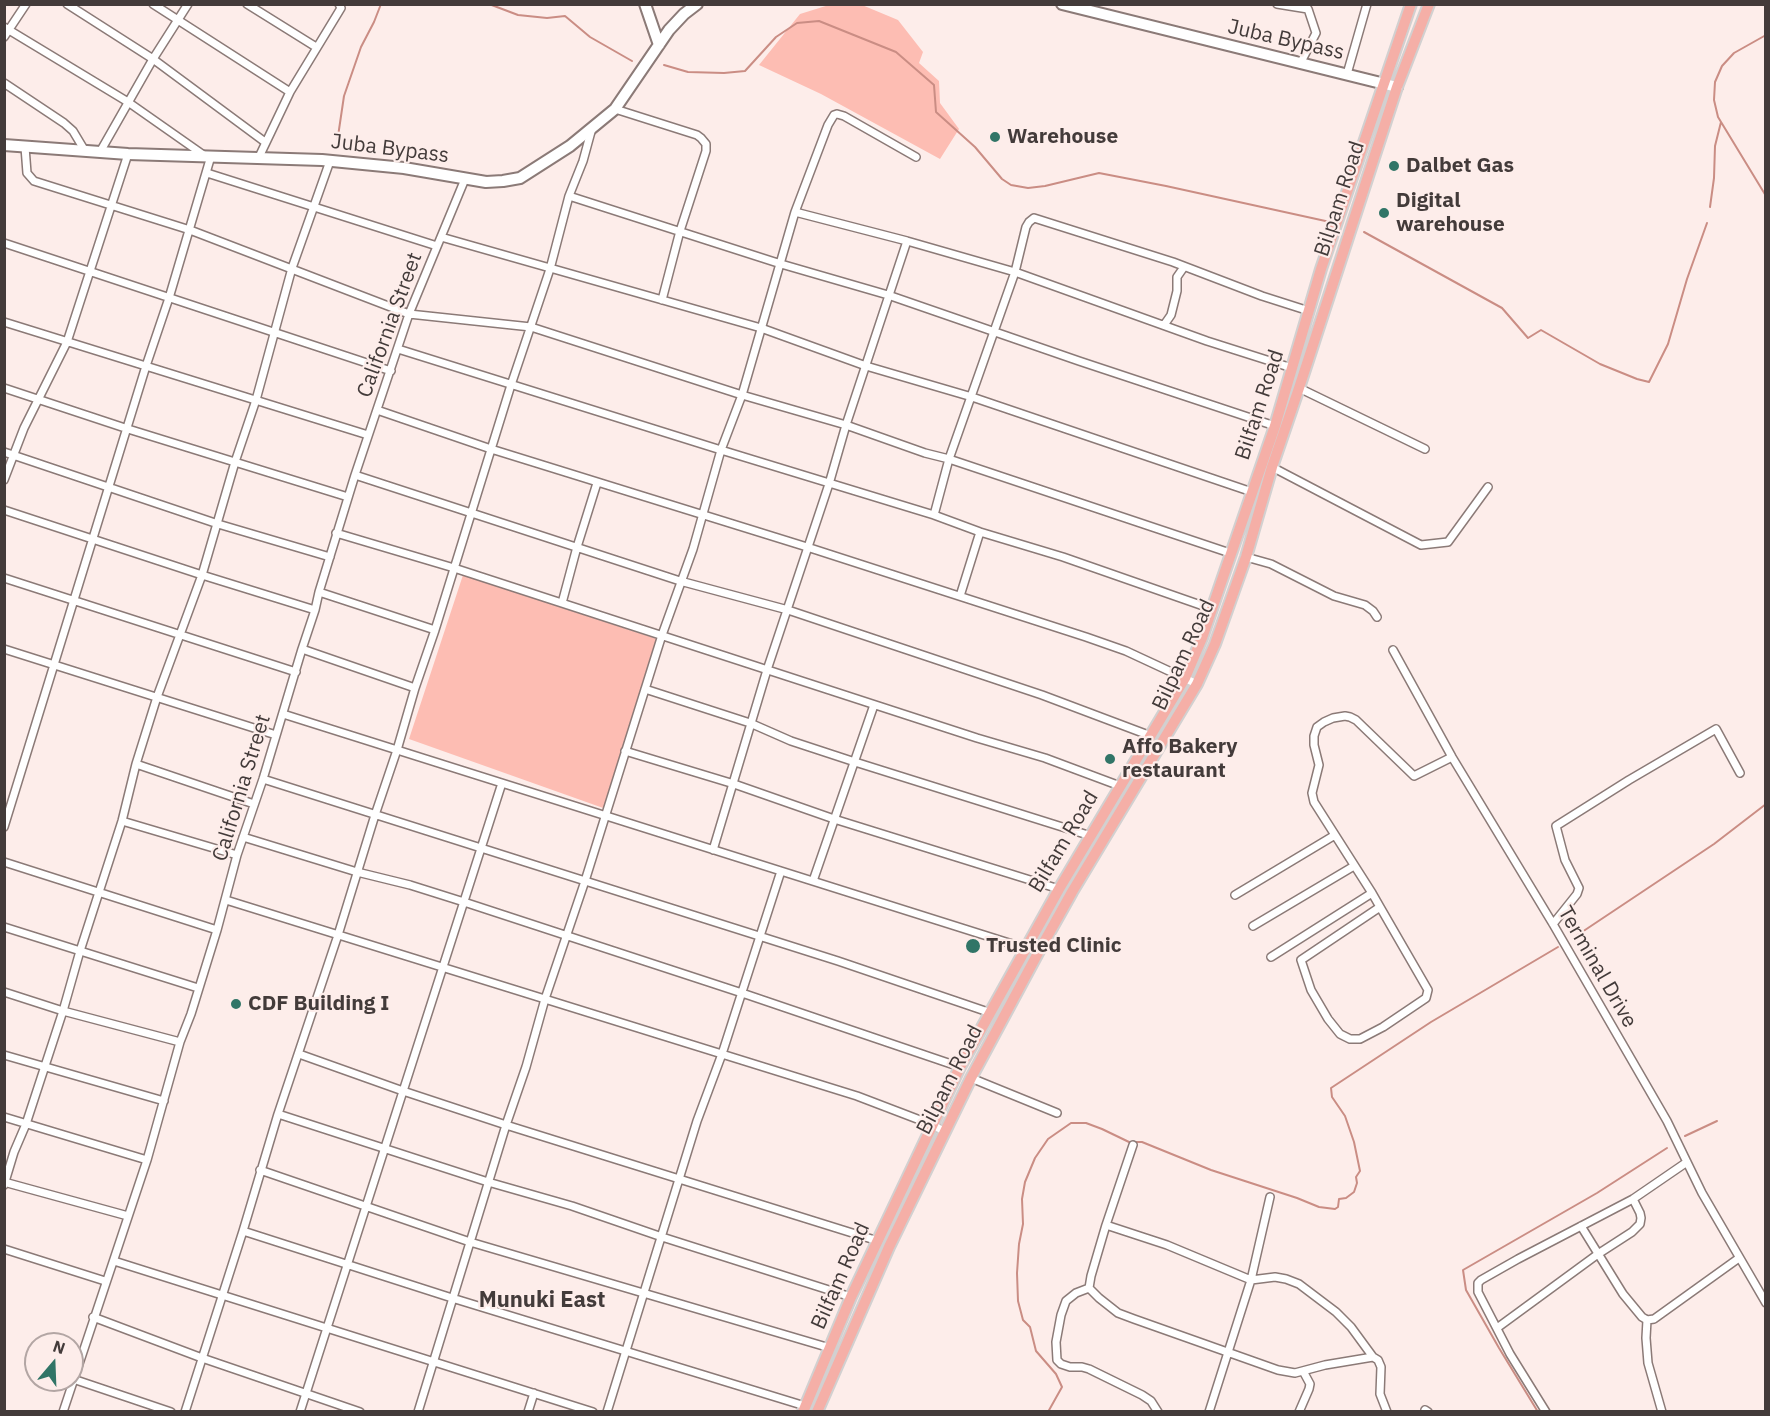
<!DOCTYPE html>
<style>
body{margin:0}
#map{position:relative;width:1770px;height:1416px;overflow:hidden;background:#fdedea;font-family:"IBM Plex Sans",sans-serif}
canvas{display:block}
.frame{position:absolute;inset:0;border:6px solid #433b3a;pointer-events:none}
.north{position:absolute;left:24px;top:1332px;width:60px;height:60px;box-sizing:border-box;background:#fdedea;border:2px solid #b3a6a4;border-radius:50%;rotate:19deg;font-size:16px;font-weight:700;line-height:24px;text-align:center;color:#433b3a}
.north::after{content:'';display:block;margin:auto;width:21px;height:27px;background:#317567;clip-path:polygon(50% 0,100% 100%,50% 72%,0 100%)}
</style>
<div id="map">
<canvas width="1770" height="1416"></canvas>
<div class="frame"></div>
<div class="north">N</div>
</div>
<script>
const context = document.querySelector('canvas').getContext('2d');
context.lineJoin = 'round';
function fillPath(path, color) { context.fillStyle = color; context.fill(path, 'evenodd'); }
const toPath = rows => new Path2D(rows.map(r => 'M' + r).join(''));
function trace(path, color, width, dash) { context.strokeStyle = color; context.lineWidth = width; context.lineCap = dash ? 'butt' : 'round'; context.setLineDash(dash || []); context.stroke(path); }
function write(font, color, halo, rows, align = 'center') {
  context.font = font + ' "IBM Plex Sans",sans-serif'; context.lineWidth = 4.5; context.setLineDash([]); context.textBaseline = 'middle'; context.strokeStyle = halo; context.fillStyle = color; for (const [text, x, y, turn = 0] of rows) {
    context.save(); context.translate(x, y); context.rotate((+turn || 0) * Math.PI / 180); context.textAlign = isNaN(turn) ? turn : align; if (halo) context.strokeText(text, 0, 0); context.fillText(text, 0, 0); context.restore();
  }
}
fillPath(toPath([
 [829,5,862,5,898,20,923,52,919,63,939,81,940,103,959,129,940,159,821,94,759,65,800,14],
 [463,575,660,640,606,809,409,739]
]), '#fdbdb3');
trace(toPath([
 [489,4,518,15,547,18,565,16,590,37,632,61],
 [1766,35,1734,53,1722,66,1715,82,1714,100,1718,117,1766,196],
 [664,65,688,72,724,73,745,71,776,37,797,23,819,21,896,52,934,85,936,112,975,147,1002,179,1011,185,1028,188,1045,186,1099,173,1166,186,1330,222],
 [337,143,344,96,361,47,374,22,381,4],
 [1710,207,1714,178,1715,146,1721,122],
 [1364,232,1502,308,1528,338,1541,330,1600,364,1637,379,1649,382,1668,344,1687,279,1707,223],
 [1576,936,1714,844,1766,804],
 [1685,1136,1717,1121],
 [1048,1412,1062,1387,1056,1374,1036,1351,1030,1327,1023,1320,1018,1301,1017,1273,1019,1244,1023,1224,1022,1199,1025,1182,1035,1158,1048,1139,1071,1123,1086,1123,1102,1129,1129,1142,1142,1142,1211,1170,1297,1198,1319,1207,1335,1209,1338,1207,1339,1199,1346,1198,1354,1192,1357,1183,1356,1177,1360,1171,1354,1142,1345,1116,1332,1097,1331,1088,1431,1022,1558,947],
 [1538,1412,1499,1348,1466,1290,1463,1270,1597,1193,1667,1148]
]), '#ca8d84', 2);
const street = toPath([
 [67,4,153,59,265,142],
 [153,4,290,92],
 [247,4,316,47],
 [1277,4,1308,9,1316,33,1300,64],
 [4,27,128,102,205,156],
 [4,37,26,4],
 [1347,74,1367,4],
 [4,83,64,123,73,131,85,151],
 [615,109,697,135,701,138,706,144,706,151,680,231,662,300],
 [25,147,27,173,34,181,190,230,409,314,531,327,742,395,846,425,925,453,949,459,1230,553],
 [100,152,153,59,188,4],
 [259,157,290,92,338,13,341,8,339,4],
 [207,173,437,246],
 [569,196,781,264,888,295,1079,361,1275,426],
 [795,212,907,241,1015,272,1207,341,1292,368],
 [441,237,761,328,866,366,972,397,1252,492],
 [4,243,391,371],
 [4,322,368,435],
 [1164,325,1171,315,1177,291,1177,277,1184,267],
 [398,349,721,450,934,515,980,532,1063,557,1212,609],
 [4,388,128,429,348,497],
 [1299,388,1425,449],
 [377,410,491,449,807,547,1086,637,1126,651,1197,684],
 [4,452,218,524,330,557],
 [1272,467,1421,545,1448,542,1488,487],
 [355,475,680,581,788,610,1042,695,1151,736],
 [4,480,24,428,67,342,128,154],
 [4,510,202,575,315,610],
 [934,515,949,459,1015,272,1026,227,1029,222,1034,218,1173,262,1262,296,1309,311],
 [336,533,454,568,977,738,1045,758,1120,786],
 [1246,557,1271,564,1334,596,1365,605,1373,611,1377,617],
 [4,578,296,672],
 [319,592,435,630],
 [960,596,980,532],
 [562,603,577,547,597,483],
 [4,649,276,735],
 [302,649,415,688],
 [1393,650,1452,757,1553,924,1667,1121,1702,1193,1766,1303],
 [645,689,750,723,791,741,855,762,1091,836],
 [283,714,1025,948],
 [625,751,734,784,834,819,1059,889],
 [136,764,254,804],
 [263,779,838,961,991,1013],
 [122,821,237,855],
 [4,827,146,366,169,298,211,156],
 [243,837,357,872,410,885,464,902,742,993,960,1067],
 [713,850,767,670,829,484,846,425,907,241],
 [4,862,217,930],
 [813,881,874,705],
 [1235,895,1335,835],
 [226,900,857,1096,933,1125,945,1132],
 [1380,907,1301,960,1311,990,1328,1019,1340,1034,1350,1039,1360,1039,1383,1027,1426,998,1428,990,1380,907,1372,893,1314,802,1312,793,1319,765,1314,745,1314,736,1317,727,1324,722,1333,718,1345,716,1350,717,1356,720,1414,776,1452,757],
 [1553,924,1577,894,1579,888,1565,860,1556,826,1629,780,1716,729,1740,773],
 [1253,926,1354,866],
 [4,927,198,988],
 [1271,957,1372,893],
 [4,992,63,1011,180,1042],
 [299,1054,403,1091,506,1125,878,1241],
 [4,1055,164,1101],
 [971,1078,1057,1113],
 [278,1114,488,1182,572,1206,662,1237,851,1297],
 [4,1117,147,1160],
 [1133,1145,1106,1225,1091,1276,1089,1288,1099,1298,1118,1313,1134,1319,1278,1370,1295,1373,1325,1365,1373,1357,1378,1360,1381,1367,1380,1394,1387,1412],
 [260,1170,470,1242,830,1348],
 [4,1182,128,1216],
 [4,1185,14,1152,26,1124,63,1011,80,951,122,821,136,764,157,697,202,575,235,462,256,400,292,268,330,161],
 [1106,1225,1167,1245,1251,1280,1275,1277,1286,1279,1299,1284,1336,1312,1351,1327,1373,1357],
 [1581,1226,1623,1294,1642,1317,1647,1320,1654,1319,1739,1258],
 [243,1231,452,1298,805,1406],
 [4,1249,105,1281],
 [114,1261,593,1412],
 [1089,1288,1076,1293,1066,1301,1061,1315,1056,1342,1057,1360,1061,1364,1070,1367,1082,1367,1089,1369,1142,1395,1151,1401,1158,1412],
 [93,1317,202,1358,360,1412],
 [1647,1320,1646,1338,1648,1363,1662,1412],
 [1497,1328,1598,1254,1632,1232,1640,1224,1641,1218,1640,1213,1633,1199],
 [73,1379,171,1412],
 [1425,1410,1428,1412],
 [63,1412,147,1160,180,1042,191,1014,217,930,237,855,263,779,302,649,315,610,319,592,355,475,409,314,465,179],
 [185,1412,243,1231,278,1114,338,935,375,815,397,750,415,688,435,630,511,385,550,269,569,196,583,161,592,128],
 [300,1412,502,783],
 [418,1412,506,1125,526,1067,545,999,585,881,662,635,693,549,721,450,742,395,795,212,828,125,834,115,837,114,844,116,916,157],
 [528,1412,534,1393],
 [607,1412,697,1121,722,1054,781,871],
 [1209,1412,1251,1280,1270,1197],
 [1299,1412,1309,1389,1310,1384,1303,1371],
 [1546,1412,1510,1354,1478,1292,1478,1283,1481,1280,1518,1259,1633,1199,1687,1162]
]);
const secondary = toPath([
 [645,4,659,45],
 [1062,4,1397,87],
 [4,145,128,154,322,160,404,168,486,182,503,181,520,178,570,146,615,109,669,30,684,14,697,4]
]);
const primary = toPath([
 [803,1412,851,1297,960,1067,1059,889,1185,678,1202,638,1275,426,1321,269,1411,4],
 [817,1412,889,1247,971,1078,1038,953,1072,892,1197,684,1215,644,1246,557,1272,467,1299,388,1397,87,1429,4]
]);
trace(street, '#8b7a77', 10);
trace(secondary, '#8b7a77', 14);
trace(primary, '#d2d0d0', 14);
trace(street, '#fff', 7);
trace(secondary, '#fff', 10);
trace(primary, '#f5afa7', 10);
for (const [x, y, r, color] of [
 [995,137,6,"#317567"],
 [1394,166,6,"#317567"],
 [1384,213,6,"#317567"],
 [1110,759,6,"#317567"],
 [973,946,8,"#317567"],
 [236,1004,6,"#317567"]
]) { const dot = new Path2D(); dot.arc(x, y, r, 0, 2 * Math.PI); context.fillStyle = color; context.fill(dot); trace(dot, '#fdedea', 2); }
write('21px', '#433b3a', '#fdedea', [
 ["Juba Bypass",1286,40,13],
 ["Juba Bypass",390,149,7],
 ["Bilpam Road",1340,199,-72],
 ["California Street",390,325,-70],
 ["Bilfam Road",1260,405,-72],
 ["Bilpam Road",1184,655,-65],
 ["California Street",242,788,-73],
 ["Bilfam Road",1064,842,-59],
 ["Terminal Drive",1597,967,60],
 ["Bilpam Road",950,1080,-63],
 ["Bilfam Road",841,1276,-66]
]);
write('bold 21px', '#433b3a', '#fdedea', [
 ["Warehouse",1007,137],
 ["Dalbet Gas",1406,166],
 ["Digital",1396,201],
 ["warehouse",1396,225],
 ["Affo Bakery",1122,747],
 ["restaurant",1122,771],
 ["Trusted Clinic",986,946],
 ["CDF Building I",248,1004]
], 'left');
write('bold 22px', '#433b3a', '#fdedea', [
 ["Munuki East",542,1301]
]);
</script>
